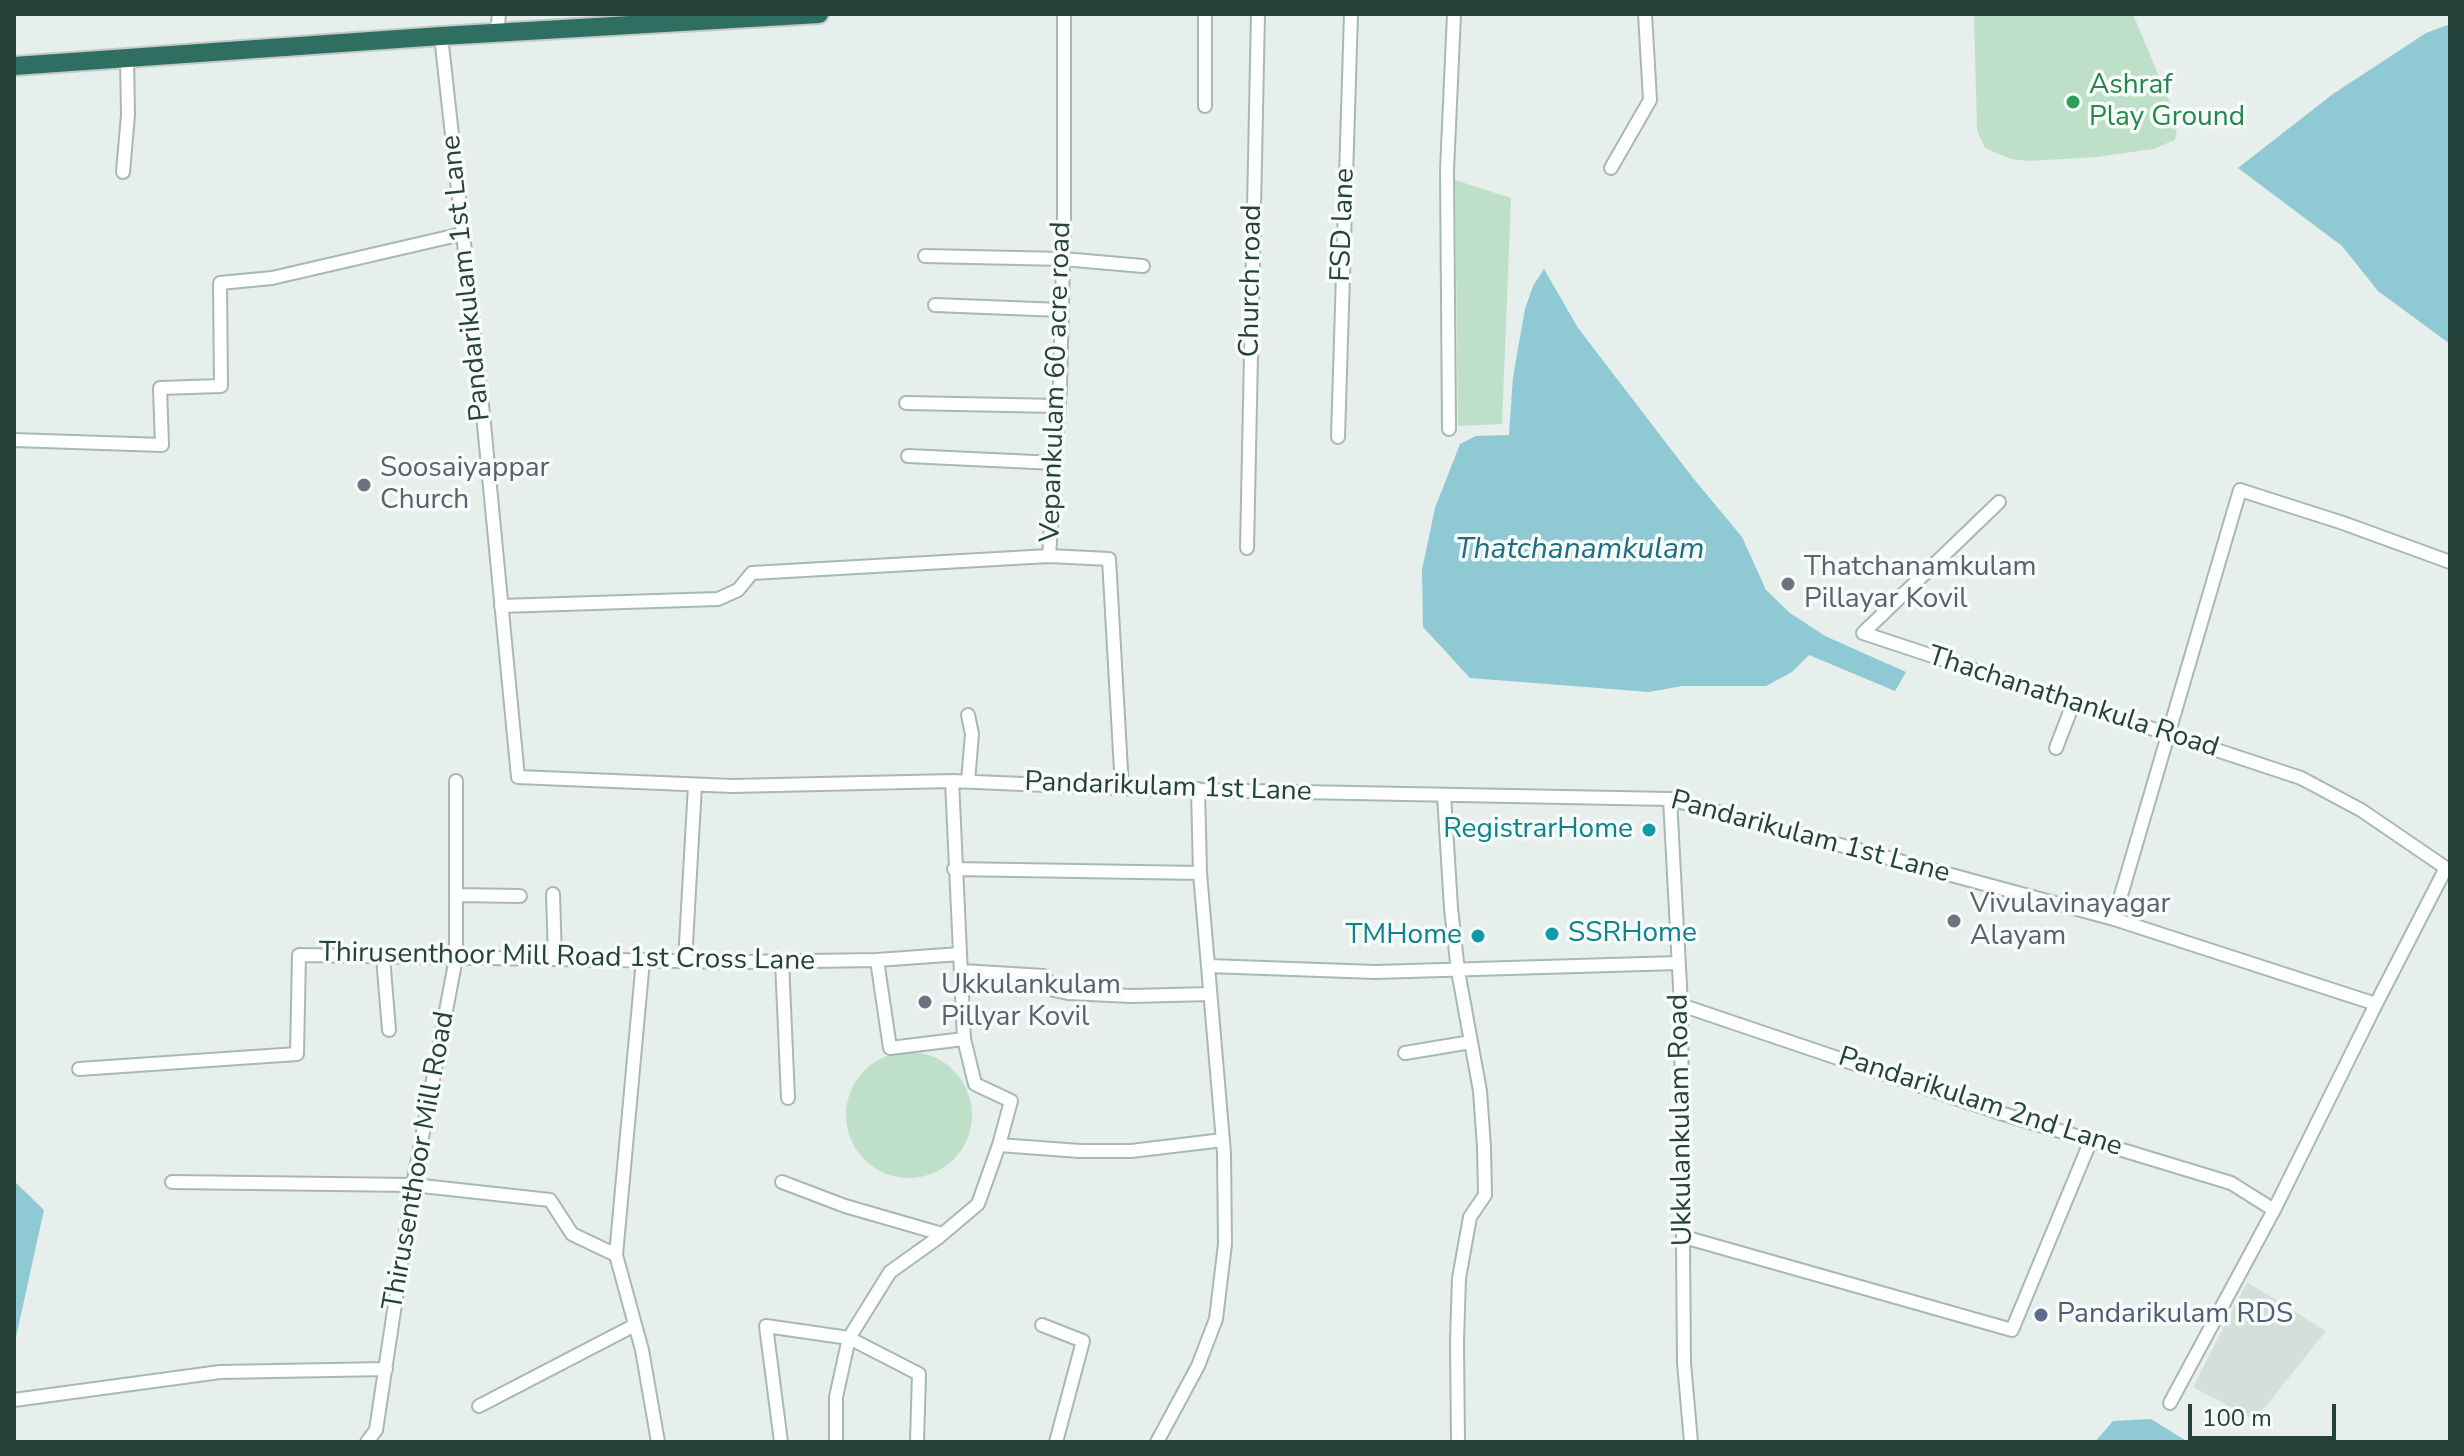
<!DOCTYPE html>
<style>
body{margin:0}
#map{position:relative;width:2464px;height:1456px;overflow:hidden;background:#e6efeb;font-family:"Nunito Sans",sans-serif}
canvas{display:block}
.frame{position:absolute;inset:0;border:16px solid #24423a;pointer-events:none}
.scale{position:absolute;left:2188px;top:1404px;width:148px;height:36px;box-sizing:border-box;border:4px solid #24423a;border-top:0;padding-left:10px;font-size:24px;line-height:28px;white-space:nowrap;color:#24423a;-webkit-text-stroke:6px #f7fbf9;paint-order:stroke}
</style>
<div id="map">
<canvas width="2464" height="1456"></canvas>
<div class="frame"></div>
<div class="scale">100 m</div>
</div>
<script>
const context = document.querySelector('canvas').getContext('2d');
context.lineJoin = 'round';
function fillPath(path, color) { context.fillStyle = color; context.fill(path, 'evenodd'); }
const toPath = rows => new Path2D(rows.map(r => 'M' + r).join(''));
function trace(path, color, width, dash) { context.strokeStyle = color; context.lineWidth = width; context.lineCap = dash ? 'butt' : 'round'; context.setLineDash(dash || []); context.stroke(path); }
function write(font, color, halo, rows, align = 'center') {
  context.font = font + ' "Nunito Sans",sans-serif'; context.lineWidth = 7; context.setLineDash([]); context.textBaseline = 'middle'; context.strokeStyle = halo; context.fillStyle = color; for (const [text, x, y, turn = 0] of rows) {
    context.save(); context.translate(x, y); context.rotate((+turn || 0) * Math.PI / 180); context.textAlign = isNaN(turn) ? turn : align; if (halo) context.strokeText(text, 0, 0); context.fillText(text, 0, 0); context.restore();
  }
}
fillPath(toPath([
 [2247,1282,2326,1331,2255,1420,2193,1387]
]), '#d4dfda');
fillPath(toPath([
 [1974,14,2133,14,2178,122,2175,140,2153,149,2097,157,2030,161,2011,159,1985,148,1977,130],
 [1455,180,1511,198,1502,424,1458,426],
 '846 1115a63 63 0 1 1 126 0a63 63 0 1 1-126 0Z'
]), '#bfe0c8');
fillPath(toPath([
 [2450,24,2450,344,2378,291,2342,246,2238,168,2333,94,2426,33],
 [1544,269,1578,328,1693,478,1742,537,1766,590,1790,613,1825,636,1906,672,1895,691,1809,655,1792,672,1766,686,1682,686,1649,692,1470,678,1423,627,1422,570,1435,508,1460,444,1476,436,1509,435,1513,377,1525,309,1533,286],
 [14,1181,44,1210,14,1346],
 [2151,1419,2188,1442,2095,1442,2113,1421]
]), '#8ec9d4');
const minor = toPath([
 [1064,14,1064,219,1060,387,1049,556,1109,559,1122,788],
 [497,33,499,14],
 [441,36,483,414,518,777,732,786,952,781,1141,789,1670,799,2114,919,2376,1004,2446,868,2450,869],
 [1205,106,1205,14],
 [1611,168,1650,100,1645,14],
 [123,172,128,115,127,58],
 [925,256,1063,259,1143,266],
 [935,305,1061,310],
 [906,403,1059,406],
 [1449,429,1447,170,1454,14],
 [1338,437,1351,14],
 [14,440,162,445,160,388,221,386,220,283,272,278,462,234],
 [908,456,1055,463],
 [1999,502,1863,633,2301,778,2361,810,2446,868],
 [1247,548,1258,14],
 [501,606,718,599,738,590,752,573,1049,556],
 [2056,748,2073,704],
 [968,781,972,734,968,715],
 [1444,795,1451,908,1458,971,1480,1091,1484,1147,1485,1195,1470,1217,1459,1278,1457,1341,1458,1442],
 [1670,799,1681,1005,1684,1363,1691,1442],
 [954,869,1200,873],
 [553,894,555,959],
 [456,895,520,896],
 [2114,919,2240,490,2343,523,2450,562],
 [383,957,389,1030],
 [877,960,890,1048,964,1039],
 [685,961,695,785],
 [782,961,788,1098],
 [1209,966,1375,972,1678,963],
 [962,971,1044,976,1054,990,1068,993,1132,996,1210,994],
 [1681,1005,1997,1112,2231,1183,2274,1210],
 [1405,1053,1471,1042],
 [79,1069,297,1054,299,955,738,962,877,960,960,954],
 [999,1145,1080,1151,1131,1151,1223,1140],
 [172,1182,413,1185,550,1200,572,1234,616,1255,643,960],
 [782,1182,845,1206,942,1234],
 [1684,1237,2012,1330,2091,1140],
 [616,1255,642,1350,658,1442],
 [1042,1325,1083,1341,1056,1442],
 [14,1400,220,1372,386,1369],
 [2170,1403,2274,1210,2376,1004],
 [479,1406,635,1325],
 [367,1442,376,1430,413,1185,456,958,456,781],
 [781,1442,766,1326,849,1338,836,1397,836,1442],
 [917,1442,919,1374,849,1338,890,1272,939,1237,978,1204,999,1145,1011,1101,975,1084,964,1039,952,781],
 [1157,1442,1198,1366,1216,1319,1225,1244,1224,1153,1200,873,1198,789]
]);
const highway = toPath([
 [14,66,441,36,819,14]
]);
trace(minor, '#a8b8b2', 16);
trace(highway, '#c2cac8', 22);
trace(minor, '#fff', 12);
trace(highway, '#2f6f62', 18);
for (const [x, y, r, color] of [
 [2073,102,8,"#2e9e5b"],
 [364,485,8,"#6b7280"],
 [1788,584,8,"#6b7280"],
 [1649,830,8,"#0f9aa8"],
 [1954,921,8,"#6b7280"],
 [1552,934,8,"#0f9aa8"],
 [1478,936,8,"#0f9aa8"],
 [925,1002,8,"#6b7280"],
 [2041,1315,8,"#5c6f8a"]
]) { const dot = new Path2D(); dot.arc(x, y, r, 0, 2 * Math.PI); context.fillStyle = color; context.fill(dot); trace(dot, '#f7fbf9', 3); }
write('28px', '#27864d', '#f7fbf9', [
 ["Ashraf",2089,86],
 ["Play Ground",2089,118]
], 'left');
write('28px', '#24423a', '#f7fbf9', [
 ["FSD lane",1344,225,-88],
 ["Pandarikulam 1st Lane",467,278,-96],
 ["Church road",1252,281,-89],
 ["Vepankulam 60 acre road",1057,382,-88],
 ["Thachanathankula Road",2073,703,18],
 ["Pandarikulam 1st Lane",1168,788,2],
 ["Pandarikulam 1st Lane",1810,838,15],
 ["Thirusenthoor Mill Road 1st Cross Lane",567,958,1],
 ["Pandarikulam 2nd Lane",1980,1103,18],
 ["Ukkulankulam Road",1682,1120,-91],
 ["Thirusenthoor Mill Road",420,1161,-80]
]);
write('28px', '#5b616d', '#f7fbf9', [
 ["Soosaiyappar",380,469],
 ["Church",380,501],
 ["Thatchanamkulam",1804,568],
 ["Pillayar Kovil",1804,600],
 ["Vivulavinayagar",1970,905],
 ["Alayam",1970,937],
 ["Ukkulankulam",941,986],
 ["Pillyar Kovil",941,1018]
], 'left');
write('28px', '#0d838f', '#f7fbf9', [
 ["RegistrarHome",1633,830],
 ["SSRHome",1568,934,"left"],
 ["TMHome",1462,936]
], 'right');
write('28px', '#4e5e75', '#f7fbf9', [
 ["Pandarikulam RDS",2057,1315]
], 'left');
write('italic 30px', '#1c6f80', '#f7fbf9', [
 ["Thatchanamkulam",1580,551]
]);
</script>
